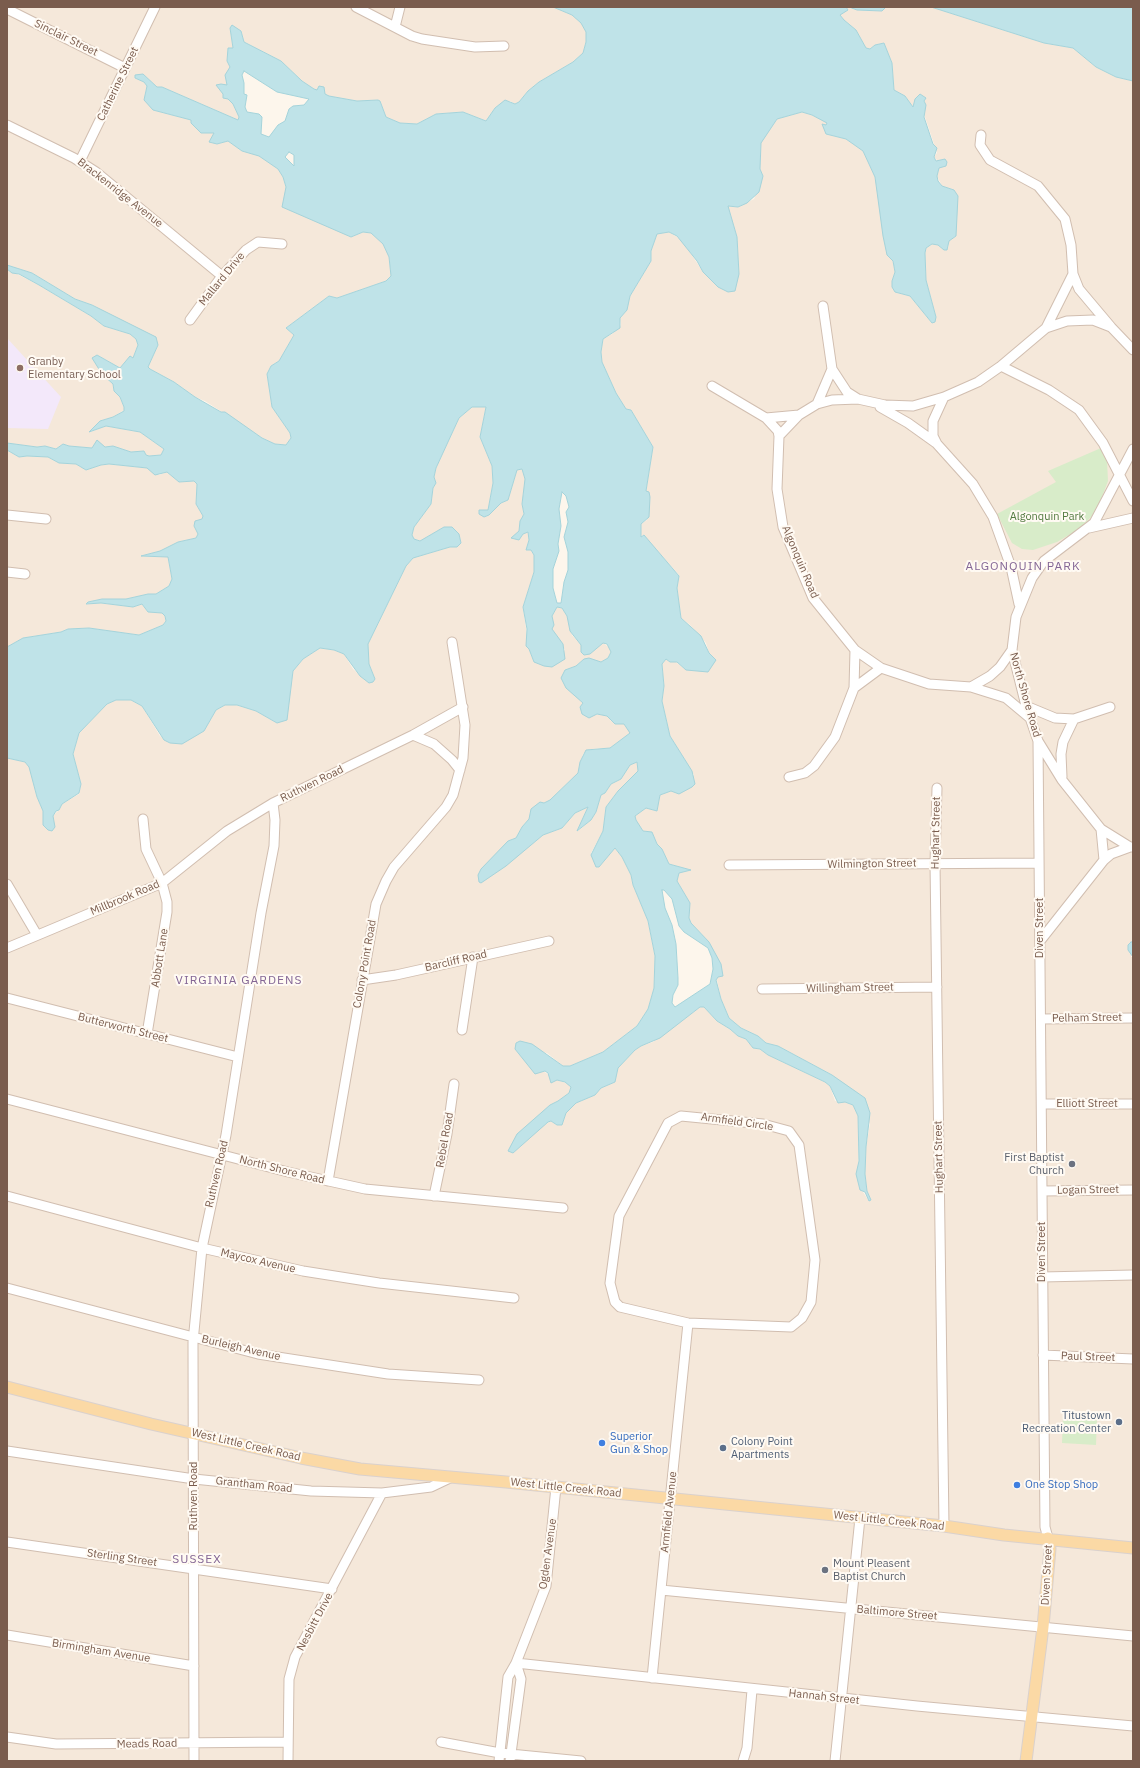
<!DOCTYPE html>
<style>
body{margin:0}
#map{position:relative;width:1140px;height:1768px;overflow:hidden;background:#fdf6ec;font-family:"IBM Plex Sans",sans-serif}
canvas{display:block}
.frame{position:absolute;inset:0;border:8px solid #7a5c4d;pointer-events:none}
</style>
<div id="map">
<canvas width="1140" height="1768"></canvas>
<div class="frame"></div>
</div>
<script>
const context = document.querySelector('canvas').getContext('2d');
context.lineJoin = 'round';
function fillPath(path, color) { context.fillStyle = color; context.fill(path, 'evenodd'); }
const toPath = rows => new Path2D(rows.map(r => 'M' + r).join(''));
function trace(path, color, width, dash) { context.strokeStyle = color; context.lineWidth = width; context.lineCap = dash ? 'butt' : 'round'; context.setLineDash(dash || []); context.stroke(path); }
function write(font, color, halo, rows, align = 'center') {
  context.font = font + ' "IBM Plex Sans",sans-serif'; context.lineWidth = 4; context.setLineDash([]); context.textBaseline = 'middle'; context.strokeStyle = halo; context.fillStyle = color; for (const [text, x, y, turn = 0] of rows) {
    context.save(); context.translate(x, y); context.rotate((+turn || 0) * Math.PI / 180); context.textAlign = isNaN(turn) ? turn : align; if (halo) context.strokeText(text, 0, 0); context.fillText(text, 0, 0); context.restore();
  }
}
fillPath(toPath([
 [7,7,553,7,572,15,581,23,586,32,586,42,583,53,573,62,539,82,528,91,519,102,515,104,510,101,495,108,486,121,463,112,436,114,417,124,400,123,386,117,380,101,378,100,357,101,328,96,314,89,302,81,281,61,244,42,241,31,230,28,233,48,228,48,227,61,230,67,227,85,228,99,233,104,239,117,238,120,162,87,157,87,143,74,135,78,144,82,147,86,145,94,153,110,191,120,205,132,214,133,210,142,217,144,228,141,242,151,259,155,278,169,283,177,286,187,351,237,363,232,371,233,383,243,389,257,391,276,386,281,337,298,329,296,286,328,294,335,279,361,271,366,267,374,272,407,290,433,291,438,287,445,275,444,262,438,205,401,195,397,174,382,150,369,148,367,158,345,92,305,75,299,32,273,7,265],
 [846,7,857,10,882,11,886,7,931,7,1044,43,1073,48,1096,67,1116,77,1133,81,1133,942,1131,942,1131,957,1133,957,1133,1761,7,1761,7,758,25,762,30,767,37,797,43,811,43,825,59,810,62,804,79,794,81,784,73,754,79,733,107,704,116,700,131,700,142,706,160,736,170,743,204,731,216,710,225,705,236,705,256,711,277,723,290,691,293,671,303,659,320,648,334,650,344,654,353,669,369,683,375,679,369,664,368,644,406,566,413,558,450,547,457,547,461,543,459,534,444,527,421,541,414,539,412,535,414,527,431,504,433,488,436,483,434,477,436,468,446,446,459,418,472,407,486,407,480,437,492,466,493,483,488,510,484,517,489,515,501,503,508,500,517,470,522,469,526,479,522,504,524,514,520,521,519,531,512,538,519,540,523,534,528,532,529,540,526,550,531,550,534,555,534,572,523,607,529,649,534,662,565,650,552,629,552,616,557,607,562,608,569,619,572,635,581,645,581,652,584,655,590,653,603,643,610,648,611,652,608,658,601,662,584,659,576,666,565,670,589,716,601,714,608,716,611,721,624,724,630,731,630,733,610,748,591,749,583,754,578,773,550,800,544,803,522,827,516,838,508,841,528,847,543,835,562,828,575,813,588,807,578,831,591,820,596,812,601,795,605,793,611,784,621,779,630,765,637,762,638,771,618,791,606,807,603,831,591,853,599,866,615,848,622,857,631,875,633,885,648,921,655,956,654,988,648,1009,637,1026,603,1052,570,1066,563,1066,547,1053,515,1049,524,1059,557,1080,569,1084,571,1087,569,1093,558,1101,550,1105,513,1153,542,1126,551,1121,557,1125,562,1125,566,1113,576,1103,595,1095,601,1088,615,1082,618,1068,635,1050,641,1046,653,1042,700,1007,704,1007,717,1021,730,1029,738,1036,746,1039,753,1048,760,1049,768,1055,825,1082,830,1086,835,1101,845,1102,853,1105,858,1116,859,1186,869,1201,871,1200,867,1191,865,1174,866,1147,870,1124,832,1075,778,1046,766,1043,758,1036,741,1028,729,1018,721,999,709,942,691,923,689,918,690,903,677,881,679,873,690,870,669,864,662,849,657,844,652,832,643,831,636,820,635,816,646,808,657,811,660,795,671,791,694,775,670,736,662,701,664,686,662,664,666,659,670,662,676,662,686,670,709,653,706,643,689,624,681,618,677,588,679,575,643,535,641,537,640,528,641,524,647,520,646,492,653,447,631,410,626,409,616,393,602,362,601,352,603,339,612,334,621,325,620,318,627,310,630,296,651,261,651,251,657,234,669,232,682,240,703,272,739,274,737,237,727,206,738,207,754,199,763,176,760,169,761,142,777,119,802,112,812,115,825,121,827,123,826,134,846,139,863,150,875,177,895,272,892,281,895,292,910,296,932,323,936,317,926,280,925,253,926,248,933,244,938,245,944,250,948,248,949,241,956,236,954,190,942,186,937,176,939,168,944,159,938,161,934,157,937,153,924,114,925,98,920,94,913,107,905,96,894,90,892,63,884,43,875,45,870,49,866,48,856,30,844,20,840,14,848,10],
 [7,269,39,285,91,316,104,326,130,334,136,339,138,345,133,358,130,357,120,368,97,355,102,374,113,384,114,391,120,397,124,407,124,410,113,417,100,421,90,432,106,426,140,432,164,449,161,455,149,456,146,455,144,451,131,452,113,446,92,448,69,446,63,444,56,449,45,446,37,447,7,443],
 [7,450,19,457,27,456,48,457,59,463,76,464,86,470,101,465,109,464,147,468,159,475,167,472,179,482,195,481,197,484,196,504,203,516,203,519,194,526,198,534,196,538,178,542,160,551,142,556,168,557,172,579,169,586,156,594,148,594,126,599,102,599,88,602,87,604,101,603,133,607,142,604,148,612,162,613,165,616,166,621,163,625,139,635,89,628,68,629,61,632,23,638,7,647]
]), '#f5e8da');
fillPath(toPath([
 [7,338,61,397,48,429,7,428]
]), '#f3e8fa');
fillPath(toPath([
 [1101,448,1107,461,1108,481,1102,497,1092,516,1079,529,1057,542,1033,550,1022,549,1012,543,997,514,1056,482,1048,471],
 [1063,1416,1097,1418,1096,1445,1062,1443]
]), '#d8ecc9');
const water = toPath([
 [553,7,846,7,848,10,840,15,844,20,856,30,866,48,870,49,875,45,884,43,892,63,894,90,905,96,913,107,915,99,920,94,926,98,924,101,926,105,924,117,933,144,937,148,934,157,936,161,945,159,947,162,946,166,939,168,937,176,938,181,942,186,954,190,958,196,956,236,949,241,947,250,944,250,938,245,932,244,926,248,925,253,926,280,936,317,935,322,932,323,910,296,895,292,892,287,892,281,895,272,893,261,887,255,883,236,875,177,863,151,846,139,826,134,822,124,826,125,827,123,812,115,802,112,777,119,761,143,760,169,763,176,759,192,747,203,738,207,728,206,737,237,739,274,735,291,728,292,718,287,703,272,697,261,677,236,669,232,657,234,651,251,651,261,630,296,627,310,620,318,620,328,603,339,601,352,602,362,616,393,626,409,631,410,653,447,646,491,649,492,650,497,649,517,641,524,641,537,644,535,679,576,677,588,681,618,701,636,709,653,716,660,708,672,686,670,677,662,670,662,666,659,662,664,664,686,662,701,670,736,692,771,695,784,692,787,679,794,671,791,660,795,657,811,646,808,635,816,636,820,643,831,652,832,657,844,662,849,669,864,691,870,679,873,677,881,690,903,689,918,691,923,709,942,721,964,723,976,718,977,716,980,721,999,729,1018,741,1028,758,1036,766,1043,778,1046,832,1075,865,1098,870,1113,866,1147,865,1174,867,1191,871,1200,869,1201,865,1192,860,1190,856,1174,859,1161,858,1116,853,1105,845,1102,838,1103,830,1086,825,1082,768,1055,760,1049,753,1048,746,1039,738,1036,730,1029,717,1021,704,1007,700,1007,660,1038,641,1046,635,1050,618,1068,615,1082,601,1088,595,1095,576,1103,566,1113,562,1125,557,1125,551,1121,548,1122,513,1153,508,1151,517,1134,550,1105,558,1101,569,1093,571,1087,565,1082,557,1080,551,1083,548,1073,545,1071,535,1074,515,1049,516,1043,520,1041,532,1044,563,1066,570,1066,603,1052,637,1026,648,1009,654,988,655,956,648,921,633,885,631,875,622,857,615,848,599,867,596,867,591,855,603,831,606,807,618,791,638,771,637,762,630,765,621,779,611,784,605,793,601,795,596,812,591,820,577,831,588,807,575,813,562,828,543,835,506,866,481,883,479,882,478,875,481,869,508,841,516,838,522,827,529,819,531,809,540,802,544,803,550,800,578,773,580,762,586,750,610,748,630,733,624,724,615,724,607,716,597,714,589,718,582,714,580,707,583,703,566,688,561,678,565,670,576,666,584,659,589,658,601,662,608,658,611,652,607,644,603,643,590,654,584,655,581,652,581,645,570,631,567,616,562,608,557,607,552,616,554,625,552,629,563,644,565,659,552,667,544,666,534,662,529,649,526,646,527,629,523,607,534,572,534,555,531,550,526,550,529,540,528,532,523,534,519,540,511,538,519,531,520,521,524,514,522,504,525,479,522,469,517,470,508,500,501,503,489,515,484,517,479,514,479,510,488,510,493,483,492,466,480,437,486,407,472,407,459,418,436,468,434,477,436,483,433,488,431,504,414,527,412,535,414,539,420,541,444,527,452,527,459,534,461,543,457,547,450,547,413,558,406,566,368,644,369,664,375,679,373,682,369,683,360,676,344,654,334,650,320,648,303,659,293,671,287,720,277,723,256,711,237,705,225,705,216,710,204,731,182,744,170,743,164,740,142,706,131,700,116,700,107,704,79,733,73,754,81,784,79,793,62,804,59,810,56,811,53,816,55,827,52,831,48,830,43,825,43,811,37,797,29,767,25,762,7,758,7,647,23,638,61,632,68,629,89,628,139,635,163,625,166,621,165,616,162,613,148,612,142,604,133,607,101,603,86,604,88,602,102,599,126,599,148,594,156,594,169,586,172,579,168,557,141,556,160,551,178,542,196,538,198,534,194,526,195,521,202,519,203,516,196,504,197,484,194,481,179,482,167,472,155,475,147,468,109,464,101,465,86,470,76,464,59,463,48,457,27,456,19,457,7,450,7,443,37,447,45,446,56,449,63,444,69,446,92,448,97,440,105,447,113,446,131,452,144,451,146,455,149,456,161,455,164,449,140,432,106,426,89,432,100,421,113,417,124,411,124,407,120,397,114,391,113,384,102,374,92,358,97,355,120,368,130,356,133,358,138,345,136,339,130,334,104,326,91,316,39,285,19,274,12,273,7,269,7,265,32,273,75,299,92,305,156,337,158,345,148,367,150,369,174,382,195,397,221,412,225,412,262,438,275,444,286,445,291,438,290,433,272,407,267,374,271,366,279,361,294,335,286,328,329,296,337,298,386,281,391,276,389,257,383,244,371,233,363,232,351,237,282,207,286,187,283,177,278,169,259,156,242,151,228,141,217,144,209,142,214,133,201,133,191,123,191,120,153,110,144,100,147,86,144,82,135,78,135,75,143,74,157,87,162,87,238,120,239,117,233,104,228,99,223,98,223,94,216,85,221,84,227,85,225,75,230,67,227,61,228,48,233,48,230,28,232,25,241,31,244,42,281,61,302,81,314,89,317,90,319,86,324,87,325,94,329,96,357,101,378,100,380,101,386,117,400,123,417,124,436,114,463,112,486,121,495,108,505,100,515,104,519,102,528,91,539,82,573,62,583,53,586,42,586,32,581,23,572,15,553,7],
 [244,71,277,92,309,99,304,105,293,106,289,109,285,121,278,125,269,137,261,134,262,117,259,114,247,112,245,107,247,95,244,94,244,83,242,75,244,71],
 [289,152,294,155,294,166,285,157,289,152],
 [562,492,566,496,569,507,566,512,568,522,564,537,568,552,568,570,564,582,561,603,557,603,553,588,553,569,559,551,558,544,561,526,559,509,562,492],
 [662,890,664,890,672,899,679,926,684,932,708,948,712,958,713,969,710,984,675,1007,672,1003,673,995,678,985,678,978,676,944,672,925,665,908,662,890],
 [849,7,886,7,882,11,857,10,849,7],
 [931,7,1133,7,1133,81,1116,77,1096,67,1073,48,1044,43,931,7],
 [1131,942,1133,942,1133,957,1128,950,1128,945,1131,942]
]);
fillPath(water, '#bfe3e8');
trace(water, '#a5d3da', 1);
const minor = toPath([
 [356,7,412,36,422,39,475,47,504,46],
 [7,9,125,68],
 [395,27,400,7],
 [7,125,74,158,96,172,222,276],
 [981,135,980,145,990,160,1038,186,1065,219,1071,245,1073,274,1079,289,1111,327],
 [80,161,155,7],
 [823,306,832,369,847,392,858,399],
 [190,320,222,276,246,250,258,242,282,244],
 [1046,328,1067,321,1093,320,1111,327,1133,350],
 [1001,366,1049,390,1079,410,1103,443,1133,501],
 [712,386,766,418,799,415],
 [944,397,933,421,933,436,937,444,973,484,993,517,1011,567,1019,604],
 [817,404,832,369],
 [880,407,908,423,936,443],
 [766,418,778,431,779,436],
 [1133,449,1094,523,1044,561,1032,578,1016,617,1012,650,1026,706,1038,741,1062,780,1101,829,1130,847,1133,847],
 [7,515,46,519],
 [1089,528,1133,518],
 [7,572,25,574],
 [971,687,990,676,1000,667,1012,650],
 [854,688,855,650],
 [1026,706,1055,718,1074,719,1110,707],
 [1030,718,1006,698,971,687,929,684,881,668,855,650,813,598,783,527,777,489,779,436,799,415,817,404,832,400,858,399,885,405,913,406,944,397,978,382,1001,366,1046,328,1073,274],
 [413,735,434,744,452,760,460,770],
 [1038,741,1045,1527,1048,1538],
 [789,777,805,773,814,766,835,737,854,688,881,668],
 [1062,777,1061,754,1063,742,1074,719],
 [937,788,935,863,944,1526],
 [143,819,146,849,162,883,167,902,167,912,147,1034],
 [1101,829,1104,860],
 [729,865,1039,863],
 [7,884,37,935],
 [1040,941,1104,860,1111,854,1130,847],
 [7,948,162,883,227,831,273,803],
 [362,980,396,975,549,941],
 [762,989,937,987],
 [7,998,238,1057],
 [1041,1019,1133,1018],
 [462,1030,473,957],
 [7,1099,288,1172,365,1189,563,1208],
 [1042,1104,1133,1104],
 [681,1116,763,1124,789,1131,799,1145,815,1260,811,1302,802,1318,791,1327,688,1323,620,1307,615,1302,610,1283,619,1216,668,1123,681,1116],
 [328,1181,376,904,386,881,394,867,446,807,453,795,463,758,465,725,452,642],
 [1042,1191,1133,1190],
 [7,1196,202,1248,303,1271,379,1283,514,1298],
 [434,1196,447,1134,454,1084],
 [1042,1277,1133,1275],
 [7,1288,258,1354,388,1374,479,1380],
 [1043,1355,1133,1359],
 [7,1451,194,1479,311,1491,382,1493,431,1487,452,1477],
 [556,1487,546,1586,516,1663,917,1706,1133,1726],
 [7,1542,332,1589],
 [661,1590,1133,1636],
 [7,1635,194,1666],
 [652,1678,688,1323],
 [7,1737,56,1744,288,1742],
 [441,1742,500,1753,581,1761],
 [194,1761,193,1342,202,1248,226,1135,261,913,274,846,275,820,273,803,413,735,463,707],
 [288,1761,289,1679,295,1657,382,1493],
 [499,1761,508,1677,516,1663,521,1679,510,1761],
 [743,1761,747,1748,752,1690],
 [835,1761,860,1518]
]);
const major = toPath([
 [7,1387,151,1424,301,1458,360,1469,506,1482,944,1526,1004,1535,1133,1548],
 [1026,1761,1043,1627,1050,1549,1048,1538]
]);
trace(minor, '#d1beb0', 11);
trace(major, '#dad1cd', 13);
trace(minor, '#fff', 9);
trace(major, '#fbd9a5', 11);
for (const [x, y, r, color] of [
 [20,368,4,"#8d6e63"],
 [1072,1164,4,"#6b7280"],
 [1119,1422,4,"#5c6f8a"],
 [602,1443,4,"#3f7fe0"],
 [723,1448,4,"#5c6f8a"],
 [1017,1485,4,"#3f7fe0"],
 [825,1570,4,"#6b7280"]
]) { const dot = new Path2D(); dot.arc(x, y, r, 0, 2 * Math.PI); context.fillStyle = color; context.fill(dot); trace(dot, '#fffaf3', 1.5); }
write('11px', '#7a5c4d', '#fffaf3', [
 ["Sinclair Street",66,38,26],
 ["Catherine Street",118,84,-64],
 ["Brackenridge Avenue",120,193,38],
 ["Mallard Drive",222,279,-51],
 ["Algonquin Road",800,562,67],
 ["North Shore Road",1025,695,74],
 ["Ruthven Road",312,784,-26],
 ["Hughart Street",936,833,-89],
 ["Wilmington Street",872,864,-1],
 ["Millbrook Road",125,898,-23],
 ["Diven Street",1040,928,-90],
 ["Abbott Lane",160,958,-81],
 ["Barcliff Road",456,961,-13],
 ["Colony Point Road",365,964,-80],
 ["Willingham Street",850,988,-1],
 ["Pelham Street",1087,1018,-1],
 ["Butterworth Street",123,1028,14],
 ["Elliott Street",1087,1104],
 ["Armfield Circle",737,1122,8],
 ["Rebel Road",445,1140,-80],
 ["Hughart Street",939,1157,-91],
 ["North Shore Road",282,1170,14],
 ["Ruthven Road",217,1174,-77],
 ["Logan Street",1088,1190,-1],
 ["Diven Street",1042,1252,-90],
 ["Maycox Avenue",258,1261,13],
 ["Burleigh Avenue",241,1348,13],
 ["Paul Street",1088,1357,2],
 ["West Little Creek Road",246,1445,13],
 ["Grantham Road",254,1485,6],
 ["West Little Creek Road",566,1488,6],
 ["Ruthven Road",194,1496,-90],
 ["Armfield Avenue",669,1512,-84],
 ["West Little Creek Road",889,1521,6],
 ["Ogden Avenue",548,1554,-82],
 ["Sterling Street",122,1558,8],
 ["Diven Street",1047,1575,-87],
 ["Baltimore Street",897,1613,5],
 ["Nesbitt Drive",315,1622,-62],
 ["Birmingham Avenue",101,1651,9],
 ["Hannah Street",824,1697,6],
 ["Meads Road",147,1744,-1]
]);
write('11px', '#785e54', '#fffaf3', [
 ["Granby",28,362],
 ["Elementary School",28,375]
], 'left');
write('11px', '#537a41', '#fffaf3', [
 ["Algonquin Park",1047,517]
]);
write('11px', '#5b616d', '#fffaf3', [
 ["First Baptist",1064,1158],
 ["Church",1064,1171],
 ["Mount Pleasent",833,1564,"left"],
 ["Baptist Church",833,1577,"left"]
], 'right');
write('11px', '#4e5e75', '#fffaf3', [
 ["Titustown",1111,1416],
 ["Recreation Center",1111,1429],
 ["Colony Point",731,1442,"left"],
 ["Apartments",731,1455,"left"]
], 'right');
write('11px', '#366cbe', '#fffaf3', [
 ["Superior",610,1437],
 ["Gun & Shop",610,1450],
 ["One Stop Shop",1025,1485]
], 'left');
context.letterSpacing = '1px';
write('12px', '#846695', '#fffaf3', [
 ["ALGONQUIN PARK",1023,567],
 ["VIRGINIA GARDENS",239,981],
 ["SUSSEX",197,1560]
]);
context.letterSpacing = '0px';
</script>
